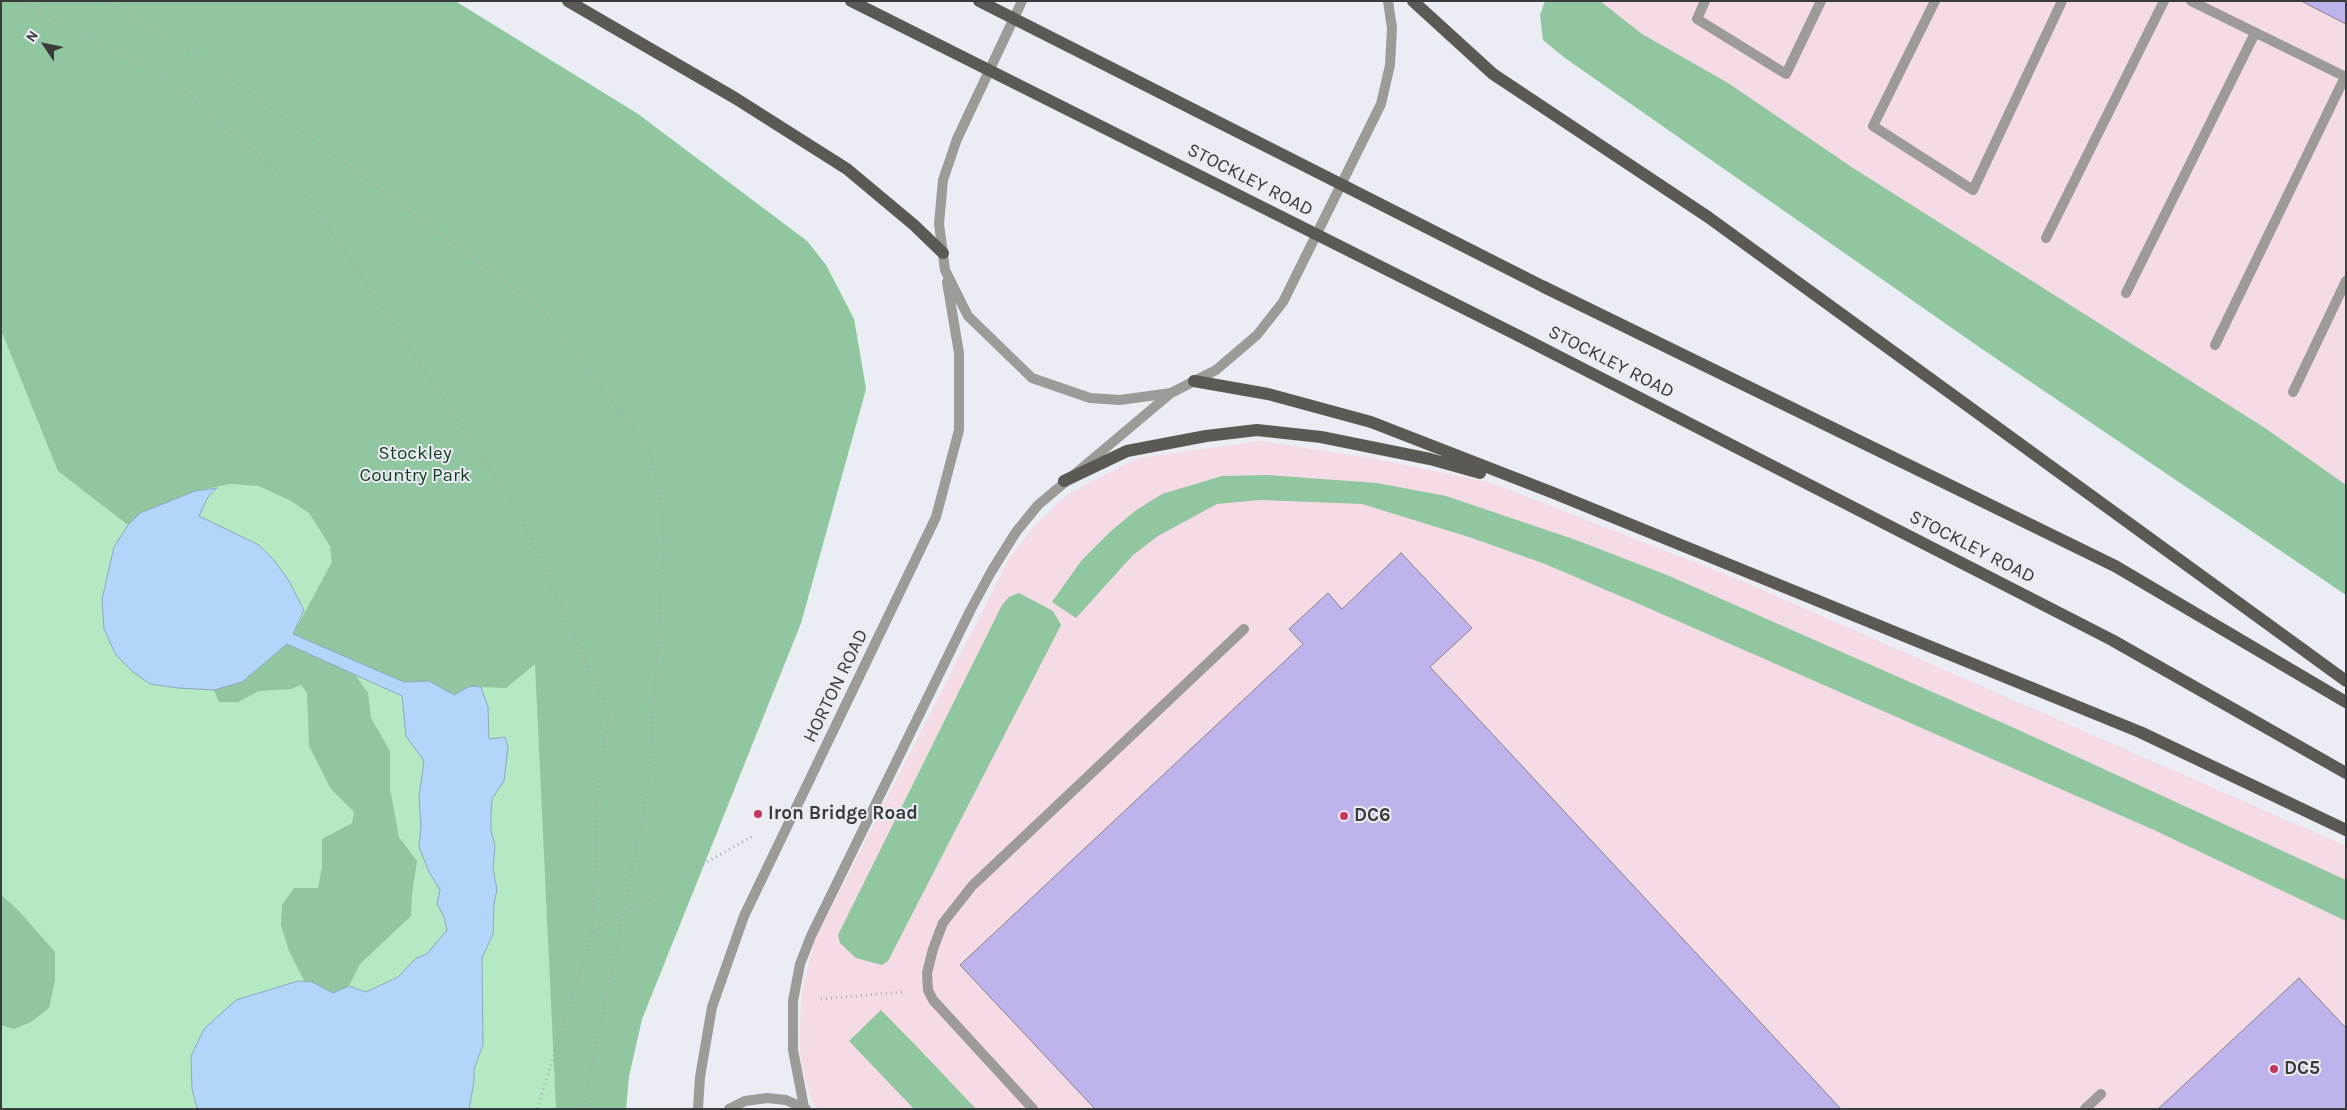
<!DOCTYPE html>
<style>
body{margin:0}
#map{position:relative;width:2347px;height:1110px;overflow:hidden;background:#eaedf4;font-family:Karla,sans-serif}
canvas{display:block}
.frame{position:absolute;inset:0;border:2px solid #393b3d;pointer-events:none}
.north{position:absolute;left:20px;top:20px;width:50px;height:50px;-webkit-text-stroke:4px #eaedf4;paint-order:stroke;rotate:304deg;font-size:14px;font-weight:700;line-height:20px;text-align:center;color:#393b3d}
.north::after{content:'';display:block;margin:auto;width:18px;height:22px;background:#393b3d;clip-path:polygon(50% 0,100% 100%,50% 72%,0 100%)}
</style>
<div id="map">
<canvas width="2347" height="1110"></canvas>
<div class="frame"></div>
<div class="north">N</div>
</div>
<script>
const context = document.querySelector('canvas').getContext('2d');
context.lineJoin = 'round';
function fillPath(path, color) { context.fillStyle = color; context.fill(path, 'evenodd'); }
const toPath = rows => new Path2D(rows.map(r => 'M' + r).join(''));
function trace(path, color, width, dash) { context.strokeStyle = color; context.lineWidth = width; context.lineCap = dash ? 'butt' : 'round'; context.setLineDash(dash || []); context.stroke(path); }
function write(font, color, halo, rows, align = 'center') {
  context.font = font + ' Karla,sans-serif'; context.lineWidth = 4; context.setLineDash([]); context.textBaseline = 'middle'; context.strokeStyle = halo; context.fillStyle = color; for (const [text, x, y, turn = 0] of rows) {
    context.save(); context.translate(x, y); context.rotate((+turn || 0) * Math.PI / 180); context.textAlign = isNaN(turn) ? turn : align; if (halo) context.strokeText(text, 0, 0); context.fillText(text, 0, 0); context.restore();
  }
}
fillPath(toPath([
 [1578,1,2346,1,2346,551],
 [1261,441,1381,460,1492,483,1742,581,2346,846,2346,1109,817,1109,812,1102,802,1067,799,1041,802,991,814,942,1009,559,1033,528,1068,494,1138,458]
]), '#f4dbe5');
fillPath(toPath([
 [1,1,455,1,638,114,807,241,826,265,854,319,866,389,801,623,642,1019,629,1076,626,1109,1,1109]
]), '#b3eac3');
fillPath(toPath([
 [1,1,455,1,638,114,807,241,826,265,854,319,866,389,801,623,642,1019,629,1076,626,1109,556,1109,535,664,506,688,481,687,454,695,429,681,404,682,293,634,332,562,330,546,309,513,291,501,259,486,230,484,195,491,158,506,140,513,128,525,58,471,1,330],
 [1545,1,1600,1,1642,34,1728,83,1853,168,2265,428,2346,485,2346,595,1982,349,1565,58,1543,40,1540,15],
 [1267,475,1377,483,1446,496,1576,540,1667,575,2012,727,2346,880,2346,921,2154,830,1646,607,1545,564,1472,538,1362,504,1260,500,1217,504,1158,536,1133,555,1076,618,1052,602,1081,561,1111,531,1135,511,1162,494,1222,476],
 [1019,593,1053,611,1061,625,888,961,882,965,856,958,840,943,838,935,1002,605,1009,597],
 [287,644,353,672,368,693,371,718,390,751,390,789,399,837,417,861,412,894,411,916,360,964,349,986,333,993,312,982,305,982,289,951,281,925,282,905,294,888,318,888,322,867,322,839,352,823,354,812,331,789,309,746,307,693,301,685,291,689,259,691,238,702,219,702,214,690,242,682],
 [1,895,18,910,55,952,55,981,49,1008,31,1022,14,1029,1,1025],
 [881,1010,922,1052,976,1109,914,1109,849,1041]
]), '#90c6a0');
const water = toPath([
 [217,488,208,497,199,516,259,545,274,560,289,581,304,610,293,634,404,682,429,681,454,695,470,686,481,687,488,707,489,739,505,737,508,747,504,781,492,799,491,815,491,830,495,846,493,869,497,889,494,904,493,934,482,958,483,1045,474,1069,474,1082,469,1109,198,1109,196,1105,192,1089,191,1056,204,1029,236,1000,298,981,312,982,333,993,349,986,366,992,398,977,416,958,427,954,447,930,444,917,437,904,440,890,429,872,419,847,421,826,419,796,424,761,406,736,402,696,287,644,242,682,214,690,178,688,150,684,133,672,116,655,104,629,102,599,114,547,128,525,140,513,195,491,217,488]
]);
fillPath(water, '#b2d5f9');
trace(water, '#8ea7c1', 1);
const building = toPath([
 [2301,1,2346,1,2346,24,2301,1],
 [1401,553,1472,628,1430,667,1841,1109,1095,1109,960,965,1303,644,1289,629,1328,593,1342,609,1401,553],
 [2299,978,2346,1028,2346,1109,2158,1109,2299,978]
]);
fillPath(building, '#beb4eb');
trace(building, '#85848b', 1);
trace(toPath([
 [18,1,170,80,310,200,517,509,609,714,598,790,592,932,537,1109],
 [106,1,198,55,539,307,636,433,651,456,663,517,664,551,648,791,583,1109],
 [592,932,622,916,705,863,753,836],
 [821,999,902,992]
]), '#a9acb1', 3, [1, 4]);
trace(toPath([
 [1705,1,1697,19,1786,74,1821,1],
 [1935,1,1873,126,1973,190,2062,1],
 [2191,1,2346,77],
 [2046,238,2164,1],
 [2126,293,2255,33],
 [2215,345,2345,77],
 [2293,392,2346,281],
 [1033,1109,933,1000,928,990,927,973,933,949,943,923,972,886,1244,629],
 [2085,1109,2101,1094]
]), '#9d9b98', 10);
trace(toPath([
 [1022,1,957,139,943,180,939,224,945,270,968,316,1032,378,1090,398,1120,400,1171,393,1216,370,1257,335,1283,302,1381,104,1390,65,1392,28,1388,1],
 [804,1107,793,1050,793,1001,800,964,811,936,970,611,991,572,1016,532,1038,505,1171,393],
 [698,1109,700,1077,712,1007,744,916,936,517,959,430,959,353,947,282],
 [729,1109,745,1101,767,1098,786,1100,806,1109]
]), '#9d9b98', 10);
trace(toPath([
 [568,1,735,98,847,169,914,225,943,253],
 [1413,1,1493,74,1708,217,2346,681],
 [1544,287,2115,566,2346,702],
 [1519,336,2112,640,2346,773],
 [1194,381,1268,394,1371,422,1551,492,2140,732,2346,830],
 [1064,481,1127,451,1206,436,1257,430,1321,437,1430,459,1480,473]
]), '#5c5854', 12);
trace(toPath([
 [851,1,1519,336],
 [979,1,1544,287]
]), '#5c5854', 12);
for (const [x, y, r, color] of [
 [758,814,5,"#c5365e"],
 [1344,816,5,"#c5365e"],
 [2274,1069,5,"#c5365e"]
]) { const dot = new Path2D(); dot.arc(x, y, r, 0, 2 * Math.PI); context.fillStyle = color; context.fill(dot); trace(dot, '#eaedf4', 2); }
write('19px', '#393b3d', '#eaedf4', [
 ["STOCKLEY ROAD",1250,180,27],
 ["STOCKLEY ROAD",1611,362,27],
 ["STOCKLEY ROAD",1972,547,27],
 ["HORTON ROAD",836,686,-64]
]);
write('19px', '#153e25', '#eaedf4', [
 ["Stockley",415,454],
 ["Country Park",415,476]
]);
write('bold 19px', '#393b3d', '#eaedf4', [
 ["Iron Bridge Road",768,814],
 ["DC6",1354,816],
 ["DC5",2284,1069]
], 'left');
</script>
